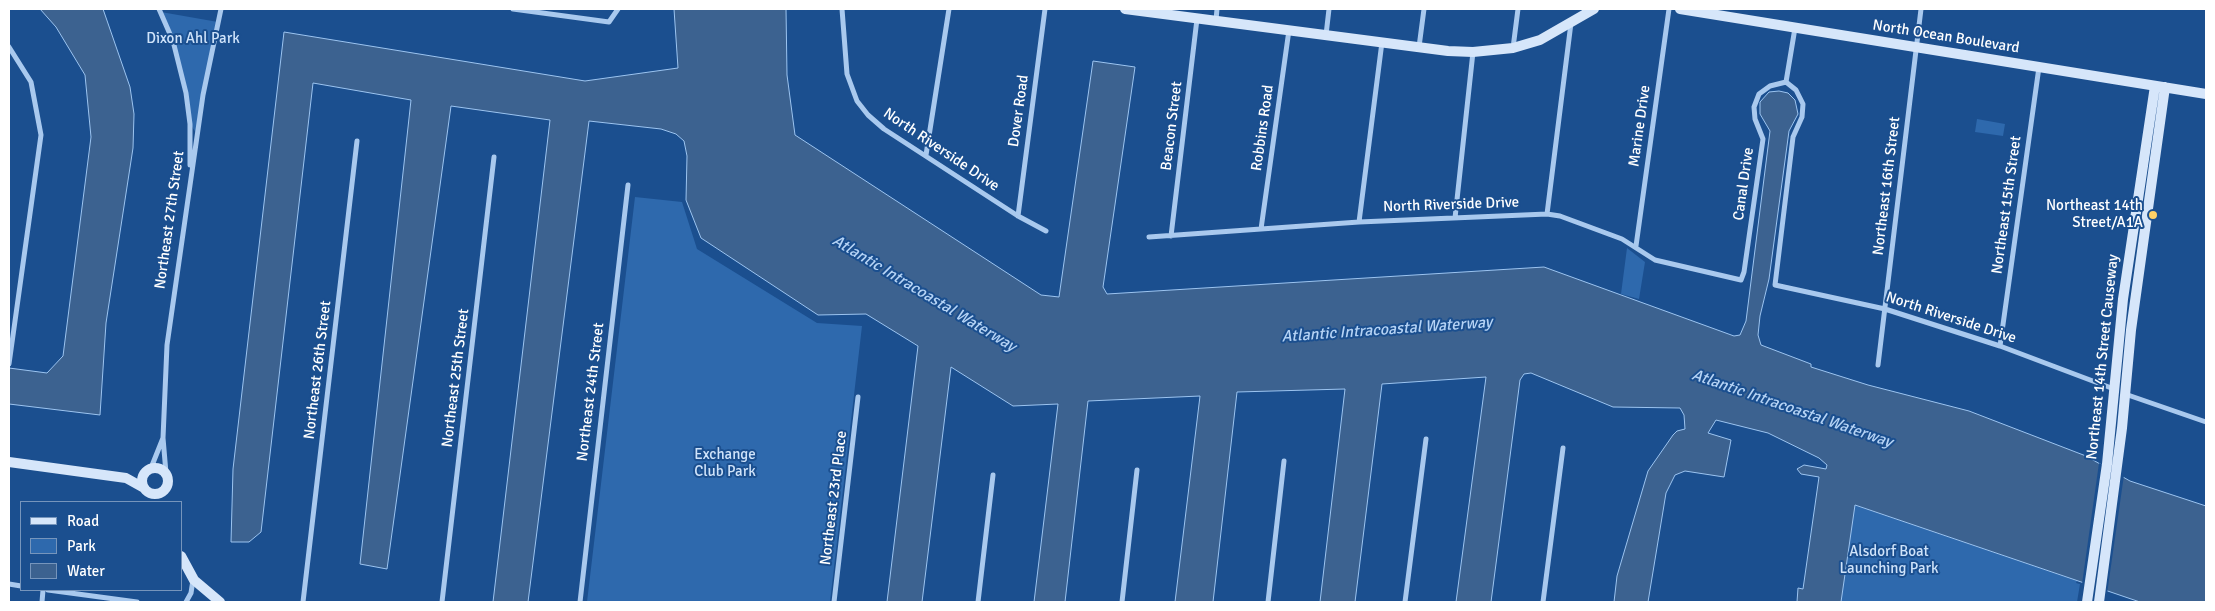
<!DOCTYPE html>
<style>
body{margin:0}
#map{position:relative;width:2215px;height:611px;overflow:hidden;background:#1b4f8f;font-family:Signika,sans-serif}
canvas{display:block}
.frame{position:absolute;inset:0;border:10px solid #fff;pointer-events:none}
.legend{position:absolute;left:20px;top:501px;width:162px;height:90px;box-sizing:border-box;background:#1b4f8f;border:1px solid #7695bc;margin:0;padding:6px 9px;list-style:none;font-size:15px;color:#fff}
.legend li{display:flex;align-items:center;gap:10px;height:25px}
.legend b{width:25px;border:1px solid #7695bc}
</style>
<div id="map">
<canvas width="2215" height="611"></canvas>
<div class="frame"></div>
<ul class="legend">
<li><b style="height:6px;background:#d6e6fa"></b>Road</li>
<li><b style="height:14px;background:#2e69ad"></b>Park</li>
<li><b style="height:14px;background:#3c6290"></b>Water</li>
</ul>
</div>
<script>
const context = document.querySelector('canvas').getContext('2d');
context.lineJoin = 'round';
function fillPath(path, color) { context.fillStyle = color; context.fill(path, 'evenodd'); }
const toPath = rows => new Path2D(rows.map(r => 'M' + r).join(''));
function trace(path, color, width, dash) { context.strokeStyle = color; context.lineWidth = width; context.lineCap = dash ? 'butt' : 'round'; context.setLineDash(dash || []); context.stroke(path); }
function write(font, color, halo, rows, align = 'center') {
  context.font = font + ' Signika,sans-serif'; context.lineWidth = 4; context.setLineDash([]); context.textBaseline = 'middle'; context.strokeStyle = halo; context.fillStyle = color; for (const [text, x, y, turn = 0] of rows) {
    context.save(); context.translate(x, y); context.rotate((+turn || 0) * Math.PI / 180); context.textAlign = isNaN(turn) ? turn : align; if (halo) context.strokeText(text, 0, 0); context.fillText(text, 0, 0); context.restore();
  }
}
fillPath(toPath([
 [161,12,218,22,197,134,190,124,180,65],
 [1977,119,2005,124,2003,136,1975,132],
 [635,197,682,202,697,249,817,323,862,326,830,602,587,602],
 [1627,248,1645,262,1639,299,1621,294],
 [1854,505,2077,581,2076,583,2080,584,2077,602,1841,602]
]), '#2e69ad');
const water = toPath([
 [40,9,103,9,130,87,134,114,133,148,106,323,100,415,9,404,9,368,47,373,63,356,91,137,85,75,56,27,40,9],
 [674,9,786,9,787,75,795,135,1041,295,1059,297,1093,61,1135,67,1103,287,1107,294,1544,267,1734,336,1740,335,1746,321,1770,131,1760,114,1760,102,1769,92,1779,91,1788,93,1795,100,1798,114,1789,131,1769,279,1760,316,1758,335,1761,345,1811,364,1811,367,1868,385,1969,411,2086,456,2130,481,2206,506,2206,602,2140,602,1855,505,1841,602,1797,602,1798,588,1803,589,1819,477,1801,474,1797,469,1804,465,1826,469,1827,465,1819,458,1768,433,1716,420,1708,433,1731,440,1724,477,1685,471,1675,475,1666,493,1648,602,1614,602,1617,576,1648,471,1673,435,1677,431,1685,429,1684,415,1680,408,1613,407,1531,373,1524,374,1520,380,1491,602,1456,602,1486,377,1382,384,1355,602,1320,602,1345,389,1237,392,1213,602,1175,602,1200,396,1088,401,1065,602,1034,602,1058,404,1013,406,951,367,922,602,887,602,918,346,866,314,818,315,701,238,686,200,687,156,684,141,676,134,661,129,589,121,528,602,493,602,550,120,451,106,387,569,360,564,411,100,313,83,261,532,249,542,231,542,233,469,284,32,585,81,678,68,674,9]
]);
fillPath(water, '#3c6290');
trace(water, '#9cc4f0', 1);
fillPath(toPath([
 [2099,463,2124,475,2107,594,2082,584]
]), '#1b4f8f');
trace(toPath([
 [159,9,173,41,186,93,190,124,190,165],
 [513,9,609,22,618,9],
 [842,9,847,74,857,101,868,115,884,129,1018,216,1046,231],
 [1216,20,1217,9],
 [1326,35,1329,9],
 [9,47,31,82,41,135,9,364],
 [1419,47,1424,9],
 [1513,48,1518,9],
 [1786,82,1795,28],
 [926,155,949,9],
 [1547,214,1571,23],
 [1018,216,1045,9],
 [1455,218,1473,52],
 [1359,222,1382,42],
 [1261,229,1289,30],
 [1171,236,1197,19],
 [1149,237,1359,222,1547,214,1560,216,1622,239,1655,260,1741,280,1744,272,1763,139,1755,119,1754,107,1759,94,1770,86,1786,82,1796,90,1803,104,1802,117,1793,137,1775,285,1885,309,2000,346,2114,389],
 [1636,246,1669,9],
 [2000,346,2039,67],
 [1878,365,1921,9],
 [2125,394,2206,422],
 [163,438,167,345,203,95,221,9],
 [151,468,163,438,166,473],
 [9,584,21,586],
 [48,590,137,602],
 [42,602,43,590],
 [186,602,191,593,193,580],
 [303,602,357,141],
 [442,602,494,157],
 [580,602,628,185],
 [834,602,858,397],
 [978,602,993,475],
 [1122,602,1137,470],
 [1268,602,1284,461],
 [1405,602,1426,439],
 [1543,602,1563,448]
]), '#a9c9ee', 5);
trace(toPath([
 [1125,9,1448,51,1473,52,1513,48,1540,40,1594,9],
 [1680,9,2206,94],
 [9,462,126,478,144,488],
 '142 481a13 13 0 1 1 26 0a13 13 0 1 1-26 0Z',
 [181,556,194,580,220,602],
 [2087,602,2107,464,2123,299,2155,86],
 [2099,602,2122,428,2131,330,2165,87]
]), '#d6e6fa', 10);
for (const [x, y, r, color] of [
 [2153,215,5,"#ffd166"]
]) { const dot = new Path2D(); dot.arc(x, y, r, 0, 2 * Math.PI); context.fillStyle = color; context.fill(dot); trace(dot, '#1b4f8f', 2); }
write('15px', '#fff', '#1b4f8f', [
 ["North Ocean Boulevard",1946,37,9],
 ["Dover Road",1019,111,-82],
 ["Beacon Street",1172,126,-83],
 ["Marine Drive",1640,126,-82],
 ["Robbins Road",1263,128,-82],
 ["North Riverside Drive",941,150,34],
 ["Canal Drive",1744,184,-82],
 ["Northeast 16th Street",1887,186,-83],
 ["North Riverside Drive",1451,205,-2],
 ["Northeast 15th Street",2007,205,-82],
 ["Northeast 27th Street",170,220,-82],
 ["North Riverside Drive",1951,318,18],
 ["Northeast 14th Street Causeway",2103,357,-84],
 ["Northeast 26th Street",318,370,-83],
 ["Northeast 25th Street",456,378,-83],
 ["Northeast 24th Street",591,392,-83],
 ["Northeast 23rd Place",834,498,-83]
]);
write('15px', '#cfe3fa', '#1b4f8f', [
 ["Dixon Ahl Park",193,39],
 ["Exchange",725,455],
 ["Club Park",725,472],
 ["Alsdorf Boat",1889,552],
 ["Launching Park",1889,569]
]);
write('15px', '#fff', '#1b4f8f', [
 ["Northeast 14th",2143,206],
 ["Street/A1A",2143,223]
], 'right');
write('italic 16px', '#b5d3f5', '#1b4f8f', [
 ["Atlantic Intracoastal Waterway",924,294,31],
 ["Atlantic Intracoastal Waterway",1387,330,-4],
 ["Atlantic Intracoastal Waterway",1792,409,19]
]);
</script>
